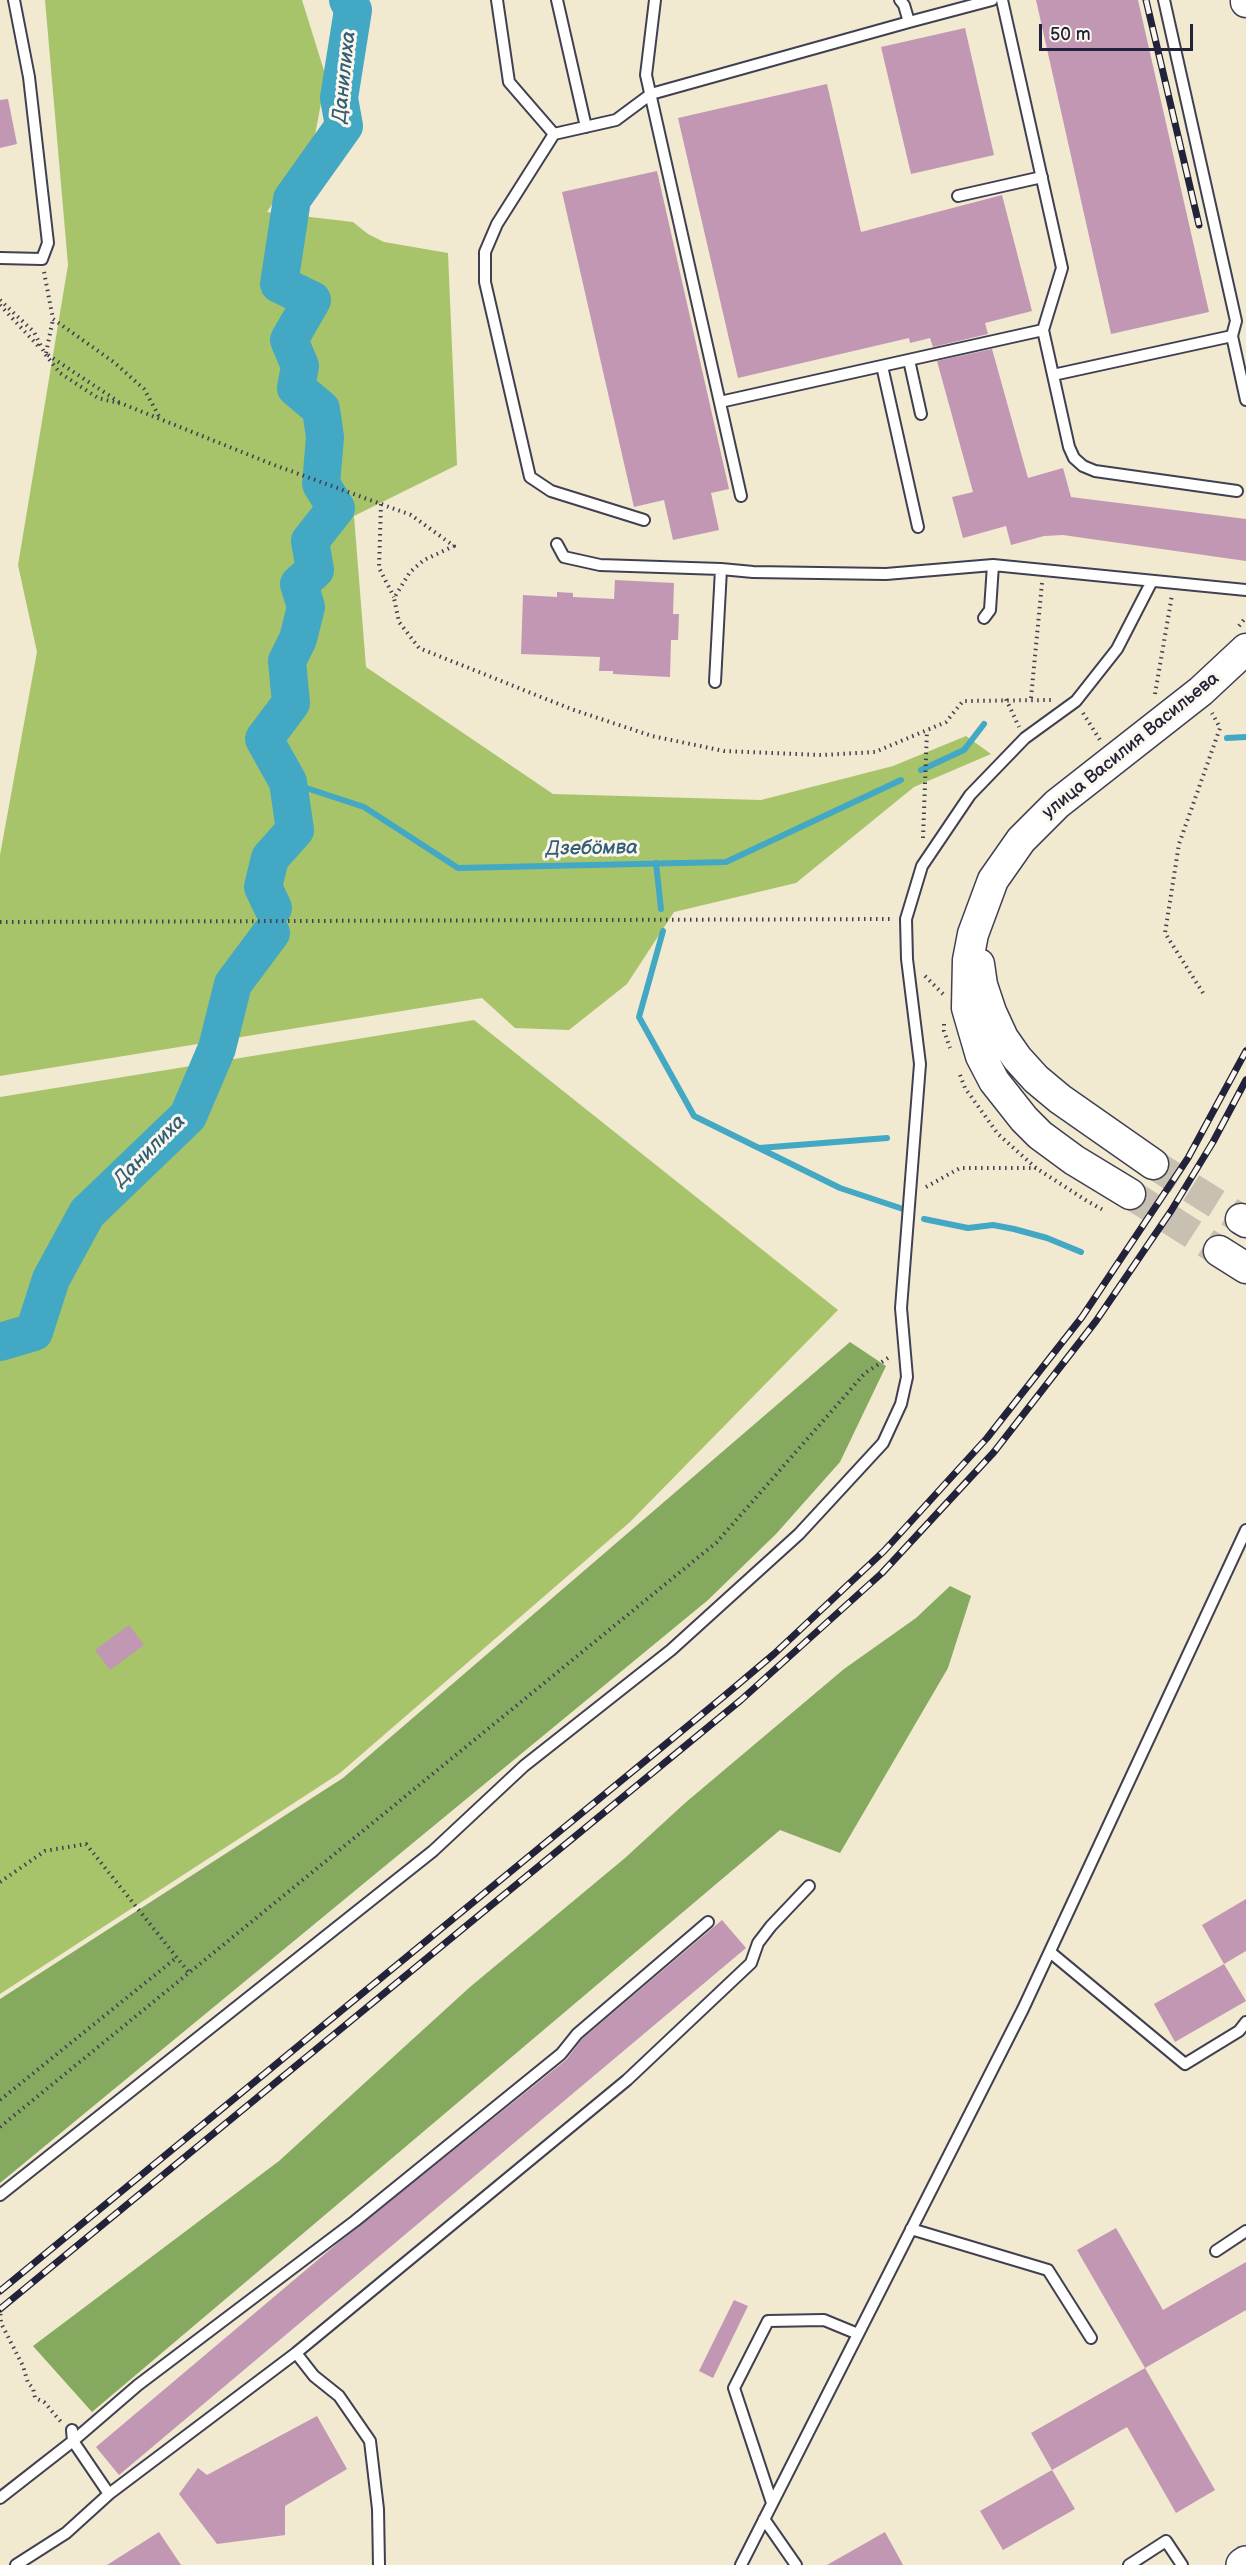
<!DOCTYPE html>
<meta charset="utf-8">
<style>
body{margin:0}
#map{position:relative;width:1246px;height:2565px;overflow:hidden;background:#f1e9d0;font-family:"Balsamiq Sans",sans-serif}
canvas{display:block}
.scale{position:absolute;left:1039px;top:24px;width:154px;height:27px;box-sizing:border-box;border:3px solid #22223b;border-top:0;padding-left:8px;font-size:18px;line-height:21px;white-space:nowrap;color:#22223b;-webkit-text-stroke:4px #fbf7ec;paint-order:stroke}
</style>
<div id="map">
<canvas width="1246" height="2565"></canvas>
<div class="scale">50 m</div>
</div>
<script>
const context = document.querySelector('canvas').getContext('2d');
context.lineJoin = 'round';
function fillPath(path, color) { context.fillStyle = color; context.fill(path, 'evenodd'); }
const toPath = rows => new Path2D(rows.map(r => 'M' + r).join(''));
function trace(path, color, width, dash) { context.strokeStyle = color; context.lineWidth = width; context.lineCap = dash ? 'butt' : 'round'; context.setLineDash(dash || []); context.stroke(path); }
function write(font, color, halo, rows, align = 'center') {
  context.font = font + ' "Balsamiq Sans",sans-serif'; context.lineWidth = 6; context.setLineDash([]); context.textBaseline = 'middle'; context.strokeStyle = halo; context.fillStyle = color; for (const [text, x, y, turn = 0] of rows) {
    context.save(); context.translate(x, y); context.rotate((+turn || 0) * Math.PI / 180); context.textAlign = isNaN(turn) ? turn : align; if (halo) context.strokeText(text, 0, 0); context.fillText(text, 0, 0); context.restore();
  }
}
fillPath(toPath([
 [45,0,302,0,326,77,314,140,267,212,353,222,368,234,384,242,448,253,457,465,354,516,366,667,553,794,761,800,893,766,966,736,991,754,914,787,796,883,674,912,627,984,569,1030,515,1028,482,998,0,1076,0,855,37,652,18,565,68,265],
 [474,1020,838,1310,630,1522,340,1773,0,1994,0,1097]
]), '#a7c46b');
fillPath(toPath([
 [850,1342,886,1366,840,1462,776,1534,708,1600,0,2183,0,1999,343,1778],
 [950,1586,971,1596,948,1668,840,1853,780,1830,92,2412,33,2346,279,2161,470,1987,625,1858,685,1803,844,1669,916,1618]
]), '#85aa5f');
trace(toPath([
 [1227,738,1246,737],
 [921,770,964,750,984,724],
 [288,782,364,807,458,868,726,862,901,780],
 [656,863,661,909],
 [663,931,639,1017,694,1116,840,1188,903,1209],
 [759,1148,887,1138],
 [924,1219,968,1228,993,1225,1014,1229,1047,1238,1081,1252]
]), '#43a8c3', 6);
trace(toPath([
 [273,908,263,887,270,858,295,830,288,782,264,739,291,703,287,661,298,639,306,607,299,584,315,570,310,541,336,508,321,484,325,437,321,409,296,388,300,366,289,340,312,300,279,284,292,199,344,126,339,98,353,10,348,0],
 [0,1342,34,1332,51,1279,87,1213,188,1116,217,1048,233,984,271,933]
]), '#43a8c3', 38);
fillPath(toPath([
 [1036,0,1138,0,1209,312,1111,334],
 [965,28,994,155,911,174,881,47],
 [827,84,861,232,1002,195,1032,311,985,323,988,334,933,347,930,338,910,343,909,338,738,378,678,118],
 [8,99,17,144,0,148,0,100],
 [657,171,729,489,711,493,719,530,673,540,664,500,634,507,562,192],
 [992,349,1028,478,1063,468,1071,497,1246,519,1246,561,1063,535,1044,536,1011,545,1006,526,963,538,952,497,973,492,937,361],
 [615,580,674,583,673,614,679,614,678,640,671,640,670,677,613,674,613,671,599,671,600,657,521,654,523,595,557,597,557,592,573,593,573,597,614,599],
 [129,1625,144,1645,110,1670,95,1650],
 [1246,1899,1246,1951,1224,1964,1202,1925],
 [722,1920,746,1948,119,2475,96,2447,339,2242,566,2060,582,2039],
 [1224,1964,1246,2001,1175,2042,1154,2004],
 [1116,2228,1163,2310,1246,2262,1246,2310,1145,2368,1077,2250],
 [734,2300,748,2306,713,2378,699,2371],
 [1145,2368,1215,2490,1176,2513,1127,2427,1052,2470,1031,2433],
 [317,2416,347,2469,285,2506,285,2535,217,2544,179,2494,198,2468,207,2475],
 [1052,2470,1075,2509,1003,2550,980,2511],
 [159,2532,181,2565,107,2565],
 [885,2532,903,2565,827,2565]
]), '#c197b4');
trace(toPath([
 [1153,1164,1241,1219],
 [1130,1194,1219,1251]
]), '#c8c1b2', 30, [30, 15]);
const service = toPath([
 [497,0,509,82,554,134],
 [557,0,586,127],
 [655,0,646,75,741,496],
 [900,0,904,5,909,22,992,0],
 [1002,0,1062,268,1043,330,1069,447,1074,458,1083,466,1095,471,1237,491],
 [1164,0,1236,321,1232,336],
 [958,196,1042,177],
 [0,258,42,259,48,243,29,77,14,0],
 [909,360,921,414],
 [882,366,918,527],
 [1053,375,1232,336,1246,400],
 [720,402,1043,330],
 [644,520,551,491,530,477,485,282,485,252,497,224,554,134,616,120,651,94,909,22],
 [557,544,564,557,600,565,721,569,753,572,886,574,993,565,1246,590],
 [984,618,990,610,993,565],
 [715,682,721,569],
 [1050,1952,1185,2064,1239,2031,1246,2022],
 [0,2195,433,1851,524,1766,671,1650,799,1534,883,1443,901,1404,907,1377,901,1308,920,1064,907,959,906,919,922,866,970,795,1025,738,1076,701,1117,649,1152,581],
 [911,2229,1048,2270,1091,2338],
 [1216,2251,1246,2231],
 [296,2353,314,2376,339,2396,370,2441,378,2509,379,2565],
 [72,2430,73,2441,109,2494],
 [0,2498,73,2441,138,2385,355,2221,561,2054,577,2034,708,1922],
 [772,2503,734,2388,768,2321,824,2320,858,2334],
 [764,2519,796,2565],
 [16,2565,66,2533,109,2494,296,2353,627,2080,751,1963,758,1943,771,1926,809,1886],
 [741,2565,1023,2009,1246,1530],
 [1129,2565,1166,2541,1182,2565]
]);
const secondary = toPath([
 [1246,0,1246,2],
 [979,964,982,985,991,1012,1003,1038,1017,1058,1036,1079,1060,1099,1153,1164],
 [1130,1194,1074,1160,1040,1135,1024,1119,994,1081,981,1056,967,1008,968,960,973,934,993,880,1021,840,1057,804,1201,691,1246,649],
 [1241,1219,1246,1222],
 [1219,1251,1246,1268]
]);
const primary = toPath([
 [1243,2565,1246,2563]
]);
trace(service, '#414051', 14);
trace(secondary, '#414051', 33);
trace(primary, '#414051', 36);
trace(toPath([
 [44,272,53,319,115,363,144,389,160,418],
 [0,300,34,332,45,354,60,373,98,398,123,404,269,463,411,515,454,546,424,560,410,572,394,598,399,622,419,648,571,709,652,736,724,751,822,755,875,752,946,722,963,701,1052,700],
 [0,305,40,348],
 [46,353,53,319],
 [48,355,119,402],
 [381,504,379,568,394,597],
 [1239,626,1246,617],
 [1155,694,1172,595],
 [1031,698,1042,583],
 [1006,699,1019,727],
 [1083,713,1100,740],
 [923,838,927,730],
 [0,922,893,919],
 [925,976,943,994],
 [1203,993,1165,933,1179,844,1220,728,1212,713],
 [944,1024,944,1031,950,1048],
 [960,1075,965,1088,998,1134,1036,1168,1087,1201,1105,1211],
 [926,1187,960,1168,1036,1168],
 [0,1882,45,1851,86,1844,190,1974],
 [0,2100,176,1958],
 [0,2127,717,1542,865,1373,891,1356],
 [0,2308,1,2323,23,2366,28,2383,33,2388,35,2398,44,2402,62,2423]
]), '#414051', 4, [1.5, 4.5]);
trace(service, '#fff', 10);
trace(secondary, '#fff', 30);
trace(primary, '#fff', 33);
const rail = toPath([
 [1146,0,1199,225],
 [0,2291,723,1697,774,1654,884,1551,987,1438,1082,1317,1188,1158,1246,1051],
 [0,2309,741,1700,882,1573,994,1452,1096,1321,1171,1211,1213,1142,1246,1080]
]);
trace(rail, '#22223b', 7);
trace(rail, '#fbf7ec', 4.5, [14]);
write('18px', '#22223b', '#fbf7ec', [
 ["улица Василия Васильева",1131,746,-39]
]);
write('italic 20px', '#315e78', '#fbf7ec', [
 ["Данилиха",345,77,-84],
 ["Дзебӧмва",592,849,-1],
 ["Данилиха",150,1151,-45]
]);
</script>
